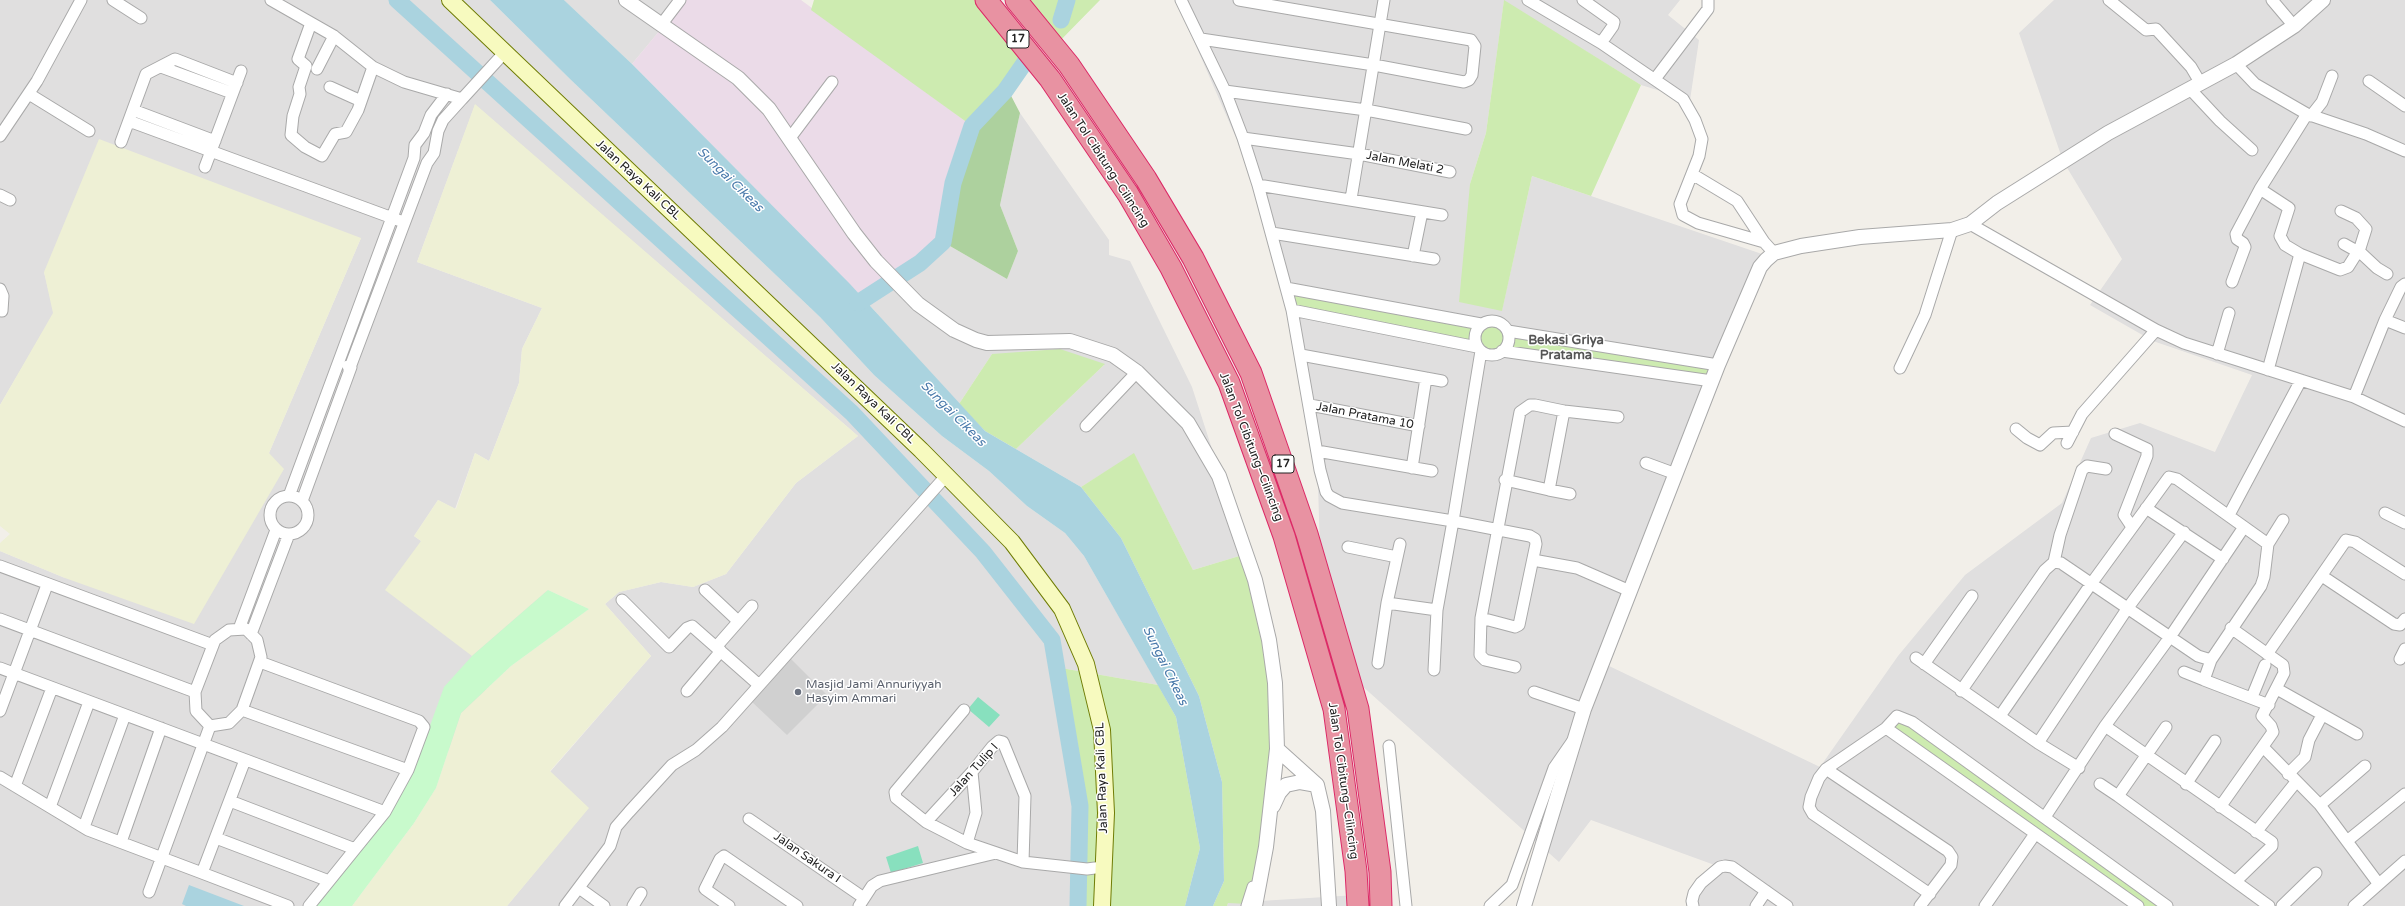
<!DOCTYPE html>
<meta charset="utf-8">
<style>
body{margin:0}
canvas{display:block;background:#f2efe9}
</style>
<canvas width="2405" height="906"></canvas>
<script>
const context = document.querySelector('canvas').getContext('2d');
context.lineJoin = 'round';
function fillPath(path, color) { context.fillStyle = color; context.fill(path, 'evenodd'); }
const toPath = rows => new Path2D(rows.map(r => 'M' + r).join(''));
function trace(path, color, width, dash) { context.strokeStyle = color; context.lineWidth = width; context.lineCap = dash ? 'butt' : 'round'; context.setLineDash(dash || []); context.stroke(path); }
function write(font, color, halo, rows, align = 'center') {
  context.font = font + ' "Varela Round",sans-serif'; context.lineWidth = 3; context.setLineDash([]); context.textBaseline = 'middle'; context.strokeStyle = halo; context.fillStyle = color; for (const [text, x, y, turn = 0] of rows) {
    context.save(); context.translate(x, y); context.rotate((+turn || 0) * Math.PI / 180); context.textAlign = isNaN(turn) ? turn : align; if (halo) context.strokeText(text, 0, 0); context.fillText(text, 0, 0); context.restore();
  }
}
fillPath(toPath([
 [0,0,490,0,571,80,820,317,874,375,942,436,989,471,1027,506,1065,533,1084,556,1158,685,1061,668,1078,745,1080,824,1078,906,507,906,588,808,550,772,651,656,605,604,619,592,661,582,693,587,726,574,796,483,858,436,475,105,417,262,542,308,522,349,519,383,489,461,475,453,455,509,438,500,414,536,421,541,548,590,352,906,0,906,0,551,65,578,269,453,361,238,44,272,54,313,0,405],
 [564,0,685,0,632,64],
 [1176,0,1680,0,1668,15,1699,40,1690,100,1641,85,1504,1,1486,133,1470,184,1502,310,1532,176,1762,254,1607,665,1820,767,1898,656,1965,575,2062,503,2091,438,2140,423,2215,452,2252,375,2153,341,2090,305,2122,259,2063,161,2019,33,2054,0,2405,0,2405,906,1693,906,1692,901,1720,867,1591,820,1559,862,1323,651,1317,451,1301,355,1260,193],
 [1020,113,1109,240,1109,255,1130,261,1192,387,1246,554,1193,570,1134,454,1081,487,1016,449,1104,365,992,354,959,404,864,299,917,265,943,242,1007,279,1018,251,1000,205],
 [1357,895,1358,906,1227,906,1228,903]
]), '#e0dfdf');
fillPath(toPath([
 [685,0,801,0,972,126,953,183,943,242,917,265,864,299,632,64]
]), '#ebdbe8');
fillPath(toPath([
 [791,659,827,695,787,735,750,700]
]), '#d0d0d0');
fillPath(toPath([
 [475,104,858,436,796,483,726,574,693,587,661,582,619,592,605,604,651,656,550,771,589,808,507,906,352,906,414,823,436,788,461,713,511,666,589,609,548,590,472,656,385,590,421,541,414,536,438,500,456,509,475,453,489,461,519,383,522,349,542,308,417,262],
 [99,139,361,238,269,453,284,469,194,624,65,578,0,551,0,543,10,534,0,526,0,405,53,313,44,272]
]), '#eef0d5');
fillPath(toPath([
 [814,0,985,0,1030,55,1007,88,972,126,811,10],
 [1026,0,1100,0,1054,47],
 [1504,0,1641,85,1591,196,1532,176,1502,311,1459,302,1470,184,1486,133],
 [1286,288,1485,322,1494,321,1505,327,1718,365,1712,381,1502,351,1492,355,1292,310],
 [1060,349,1105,364,1016,449,985,431,959,404,992,354],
 [1134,453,1193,570,1246,554,1275,686,1266,847,1248,904,1228,903,1227,906,1213,906,1224,881,1222,782,1199,696,1121,538,1081,487],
 [1061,668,1158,685,1176,717,1200,848,1185,906,1078,906,1080,824,1078,745],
 [1897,716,2167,906,2138,906,1886,728]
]), '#cdebb0');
fillPath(toPath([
 [1007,88,1020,113,1000,205,1018,251,1007,279,943,242,953,183,972,126]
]), '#add19e');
fillPath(toPath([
 [548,590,589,609,511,666,461,713,436,788,414,823,352,906,313,906,415,767,444,687,472,656]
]), '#c8facc');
fillPath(toPath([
 [978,697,1000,715,989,727,968,709],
 [918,846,923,863,891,873,886,857]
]), '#88e0be');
fillPath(toPath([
 [490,0,564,0,632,64,850,284,985,431,1081,487,1121,538,1199,696,1222,782,1224,881,1213,906,1185,906,1200,848,1176,717,1084,556,1065,533,1027,506,989,471,942,436,874,375,820,317,571,80],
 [189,885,244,906,186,906,182,904]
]), '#aad3df');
trace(toPath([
 [397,0,852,413,983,552,1052,640,1080,806,1078,906],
 [1061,20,1067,0],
 [858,303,920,263,943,242,953,183,972,126,1005,91,1030,55]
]), '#aad3df', 17);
const minor = toPath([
 [113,0,141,18],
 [271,0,334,36,373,67,404,82,462,99,505,52],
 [1181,0,1225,91,1243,138,1258,185,1292,310,1320,470,1326,492,1329,496,1342,503,1453,521,1437,610,1434,670],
 [1528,0,1601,43,1683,99,1695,120,1702,139,1699,156,1680,204,1683,215,1698,223,1764,242,1774,253],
 [1583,0,1614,22,1613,26,1601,43],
 [2109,0,2146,30,2156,29,2191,67,2201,84],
 [2272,0,2294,26],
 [311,23,298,59,306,66,299,87,300,94,293,116,291,135,305,147,322,156,335,134,346,132,358,110,373,67],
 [661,25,680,0],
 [1201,39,1374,65,1464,82,1469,80,1472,75,1475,46,1471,40,1239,0],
 [2236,64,2255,84,2307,114,2366,134,2405,151],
 [161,67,232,93],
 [317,69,334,36],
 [1655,79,1708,9,1708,0],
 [2369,81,2405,106],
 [330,87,361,101],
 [2191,90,2220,121,2252,150],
 [1225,91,1366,110,1466,129],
 [29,94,89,131],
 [133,110,215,141],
 [2311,116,2322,102,2332,76],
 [129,121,398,220],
 [0,136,37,81,81,0],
 [790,138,832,82],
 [1243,138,1359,154,1450,172],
 [121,142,146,74,175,59,237,83],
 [205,167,241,71],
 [1692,174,1737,201,1764,242],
 [1258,185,1442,215],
 [0,195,10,200],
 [1351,199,1384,0],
 [1970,224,2156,330,2184,343,2354,397,2405,421],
 [1272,233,1434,259],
 [2344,244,2362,254,2377,268,2387,274],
 [2300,254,2340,270,2348,267,2360,248,2366,229,2356,218,2341,211],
 [1413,256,1422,212],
 [2232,282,2245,247,2243,243,2237,239,2236,234,2260,189],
 [1286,288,1481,324],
 [0,289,3,296,2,311],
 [1292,310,1477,347],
 [2385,320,2405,328],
 '1475 338a17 17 0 1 1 34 0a17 17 0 1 1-34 0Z',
 [1508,331,1718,365],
 [1502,351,1712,381],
 [2217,354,2229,313],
 [1301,355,1442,381],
 [1900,368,1925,315,1952,230],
 [349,370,427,163,434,153,438,131,443,120,462,99],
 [2268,370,2300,254,2285,245,2280,236,2289,208,2260,189,2307,114],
 [2354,397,2385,320,2401,287,2405,284],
 [1310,405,1419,426],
 [1086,426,1137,372],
 [2016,429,2027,438,2040,445,2053,433,2073,432],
 [2115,434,2147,449,2147,456,2124,515,2132,527],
 [2067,443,2082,414,2156,330],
 [1317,451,1432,471],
 [1646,463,1676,474],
 [1412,468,1426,378],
 [1505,480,1549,490,1564,411],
 [1549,490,1570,494],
 [289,496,414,158,415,145,424,133,431,115,447,94],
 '270 515a19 19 0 1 1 38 0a19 19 0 1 1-38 0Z',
 [302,501,351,367,348,366],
 [2146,508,2223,559],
 [2385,513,2405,523],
 [2229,515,2301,380],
 [1348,547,1397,557],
 [1533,560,1577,568,1630,591],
 [2054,562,2060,535,2082,470,2087,466,2106,469],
 [0,566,213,645],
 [2322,576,2394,624,2400,625,2405,619],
 [705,590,738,621],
 [622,600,669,647,687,628,692,626,759,685],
 [1387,603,1437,610],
 [1481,618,1515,627,1519,625,1536,544,1535,539,1530,536,1453,521,1481,351],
 [0,619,195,692],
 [239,629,276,530],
 [246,629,257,640,261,657,242,710,229,723,210,726,196,711,195,692,215,640,229,630,246,629],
 [251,634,289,534],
 [716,647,752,606],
 [2267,654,2346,540,2355,542,2405,574],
 [1916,658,2038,743,2079,768],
 [2400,659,2405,649],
 [2211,660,2204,680,2269,705],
 [260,662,419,721,424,727,408,770,385,812,309,906],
 [1378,663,1387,603,1400,544],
 [1924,664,1972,596],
 [1515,667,1485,660,1480,655,1481,618,1520,412,1530,405,1535,405,1564,411,1618,417],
 [0,668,385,812],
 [2184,672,2204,680],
 [2277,689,2357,734],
 [687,691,721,651],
 [1961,691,2045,570,2054,562,2061,563,2198,656,2211,660,2261,586,2264,577,2268,544,2283,520],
 [1534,692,1584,709],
 [2252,697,2265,665],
 [242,710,408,770],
 [964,710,895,792,896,798,926,822,967,843,1023,862,1087,869,1103,867],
 [0,711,47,585],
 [2000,716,2091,584,2169,477,2177,479,2268,544],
 [2105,726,2272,842,2272,846,2236,881],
 [2166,727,2118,796,2269,906],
 [1886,728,2138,906],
 [2038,743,2127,609,2184,532],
 [1389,746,1406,906],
 [2264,748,2320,805,2378,883],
 [245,760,202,873,288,906],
 [1826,769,1948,851,1952,857,1951,865,1920,906],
 [2288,774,2305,757,2309,740,2322,715],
 [0,777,88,830,202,873],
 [2100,784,2118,796],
 [2186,784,2215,741],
 [15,786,52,688],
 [230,801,355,849],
 [2320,805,2365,766],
 [50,807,89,702],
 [2220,807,2273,732,2271,726,2262,716,2284,673,2283,665,2231,628],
 [2045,817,2105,726,2170,637,2244,527],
 [749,819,864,898],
 [926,822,972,772,992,747,999,741,1003,742,1025,796,1023,862],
 [84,827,125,715],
 [2256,832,2296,782],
 [216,838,329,881],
 [2347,841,2405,794],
 [121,842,161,728],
 [967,843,976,813,972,772],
 [579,888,604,906],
 [149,892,210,726],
 [1930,894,1813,814,1809,807,1811,797,1819,778,1826,769,1886,728,1897,716,1912,722,2167,906],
 [565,906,610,846,616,827,629,812,672,765,696,750,722,727,946,476],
 [633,906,641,893],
 [729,906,705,889,720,859,724,856,797,906],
 [859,906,872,886,880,881,996,853],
 [1247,906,1253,887],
 [1490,906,1512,885,1554,768,1572,742],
 [1693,906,1692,901,1694,893,1701,883,1720,867,1725,866,1732,867,1787,906],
 [1756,906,1766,891],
 [1985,906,2035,834],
 [2282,906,2316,873],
 [2354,906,2405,861]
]);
const tertiary = toPath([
 [626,0,738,78,769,109,854,233,876,261,918,304,954,330,976,340,987,343,1070,341,1113,355,1137,372,1188,423,1219,476,1255,580,1269,640,1275,683,1277,749,1266,847,1255,906],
 [1277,749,1317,785,1323,811,1329,906],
 [1273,806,1279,793,1286,785,1300,782,1317,785],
 [1524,906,1584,709,1718,365,1760,267,1766,260,1774,253,1801,246,1860,237,1952,230,1970,224,1997,203,2108,133,2236,64,2294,26,2323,0]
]);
const secondary = toPath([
 [450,0,921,450,1012,542,1062,609,1086,664,1102,730,1106,813,1102,906]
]);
const motorway = toPath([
 [986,0,1050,79,1128,194,1171,268,1229,383,1284,536,1334,709,1356,871,1358,906],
 [1016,0,1069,65,1146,179,1193,258,1251,373,1307,534,1358,709,1380,872,1381,906]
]);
trace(minor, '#a9a9a9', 13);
trace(tertiary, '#a9a9a9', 16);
trace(secondary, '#707d05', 18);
trace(motorway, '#dc2a67', 23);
trace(minor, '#fff', 11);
trace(tertiary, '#fff', 14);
trace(secondary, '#f7fabf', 16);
trace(motorway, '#e892a2', 21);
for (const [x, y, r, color] of [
 [798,692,4,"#6b7280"]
]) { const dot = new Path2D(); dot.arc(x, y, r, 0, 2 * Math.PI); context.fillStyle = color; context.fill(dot); trace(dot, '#fff', 1.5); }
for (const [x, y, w] of [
 [1018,39,22],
 [1283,464,22]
]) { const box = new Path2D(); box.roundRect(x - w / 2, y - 9, w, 18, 3); context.fillStyle = '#fff'; context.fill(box); trace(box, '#222', 1); }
write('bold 11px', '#222', null, [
 ["17",1018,39],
 ["17",1283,464]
]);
write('12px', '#222', '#fff', [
 ["Jalan Tol Cibitung–Cilincing",1103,160,57],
 ["Jalan Melati 2",1405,163,11],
 ["Jalan Raya Kali CBL",638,180,43],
 ["Jalan Raya Kali CBL",873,403,44],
 ["Jalan Pratama 10",1365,416,11],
 ["Jalan Tol Cibitung–Cilincing",1251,447,69],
 ["Jalan Tulip I",974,770,-48],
 ["Jalan Raya Kali CBL",1102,778,-92],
 ["Jalan Tol Cibitung–Cilincing",1343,781,82],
 ["Jalan Sakura I",807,858,35]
]);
write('12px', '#5b616d', '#fff', [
 ["Masjid Jami Annuriyyah",806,685],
 ["Hasyim Ammari",806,699]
], 'left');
write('italic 13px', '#4a7aab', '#fff', [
 ["Sungai Cikeas",730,180,44],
 ["Sungai Cikeas",953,414,45],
 ["Sungai Cikeas",1165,666,64]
]);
write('bold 13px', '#555', '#fff', [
 ["Bekasi Griya",1566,341],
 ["Pratama",1566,356]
]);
</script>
